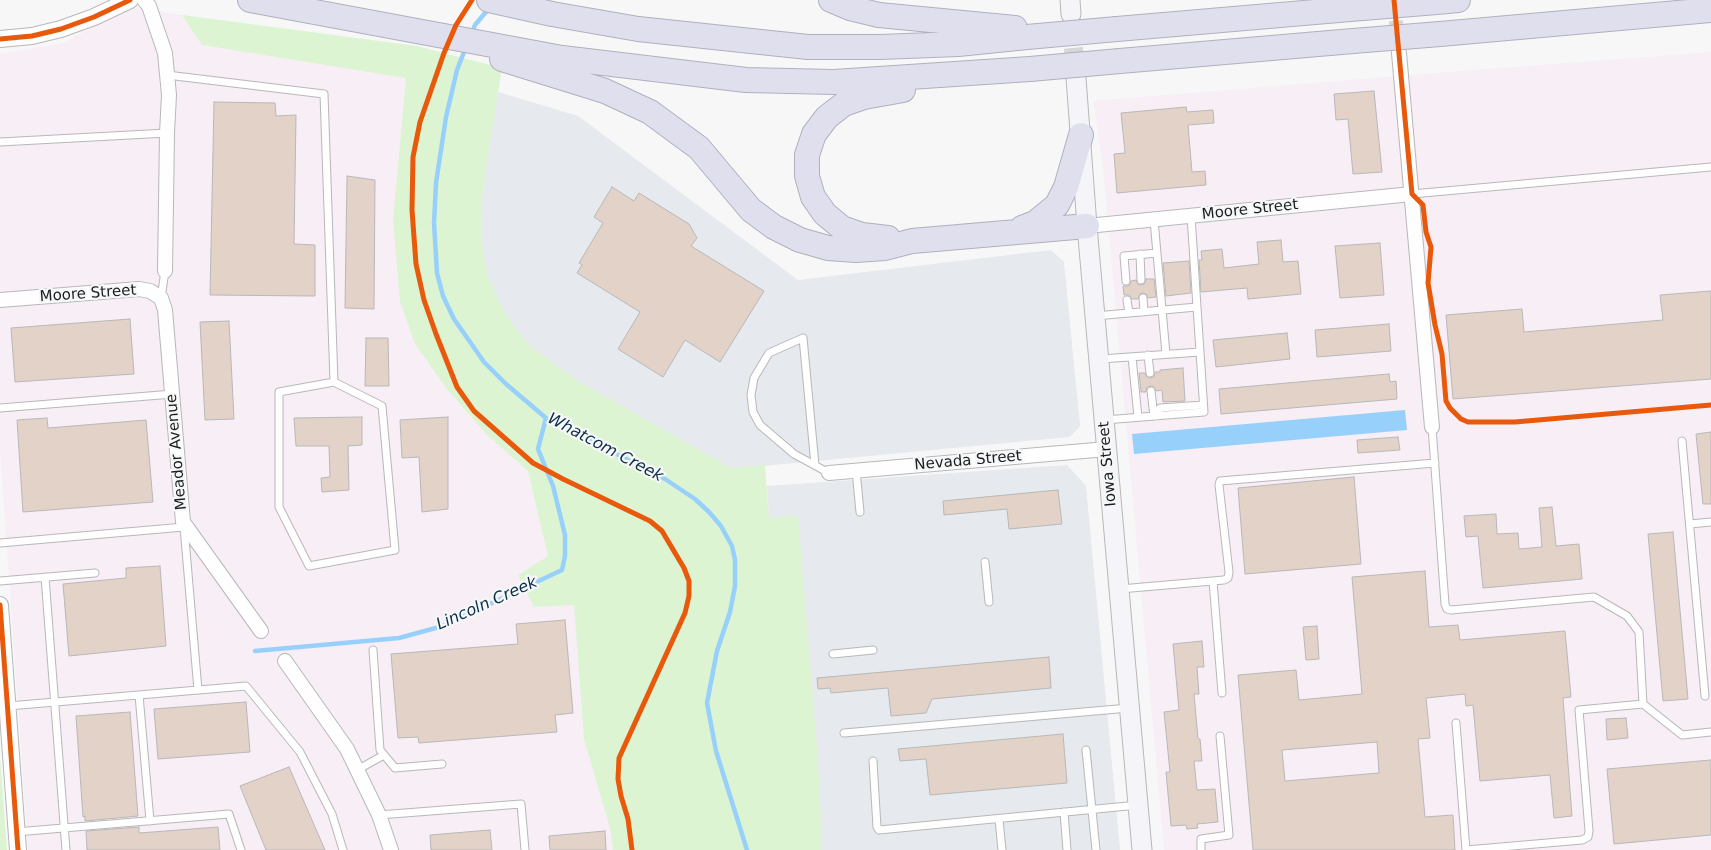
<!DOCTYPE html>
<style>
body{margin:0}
canvas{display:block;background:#f7f7f7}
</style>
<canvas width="1711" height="850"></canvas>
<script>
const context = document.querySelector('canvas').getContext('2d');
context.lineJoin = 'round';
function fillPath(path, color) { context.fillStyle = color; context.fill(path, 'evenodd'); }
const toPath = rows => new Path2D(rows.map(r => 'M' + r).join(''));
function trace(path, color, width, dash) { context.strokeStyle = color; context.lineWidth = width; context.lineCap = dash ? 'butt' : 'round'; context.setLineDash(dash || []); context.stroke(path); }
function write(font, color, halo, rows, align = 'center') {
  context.font = font + ' "DejaVu Sans",sans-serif'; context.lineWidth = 4.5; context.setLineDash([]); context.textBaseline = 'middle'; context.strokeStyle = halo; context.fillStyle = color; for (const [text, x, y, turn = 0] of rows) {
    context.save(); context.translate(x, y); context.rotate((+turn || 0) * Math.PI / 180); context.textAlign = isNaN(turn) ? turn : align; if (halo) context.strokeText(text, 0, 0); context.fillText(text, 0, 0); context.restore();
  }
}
fillPath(toPath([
 [498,92,578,116,798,280,1051,250,1064,262,1080,426,1070,437,731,469,576,380,529,345,512,324,498,300,488,277,482,247,481,211,485,173],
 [1067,465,1086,486,1120,850,789,850,767,486]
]), '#e6e9ed');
fillPath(toPath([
 [130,7,182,15,202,45,406,77,393,219,415,344,446,388,467,413,487,435,528,471,548,556,518,575,574,604,584,739,610,828,613,850,28,850,0,450,0,54,63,43],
 [1711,52,1711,850,1164,850,1103,166,1093,101,1422,74]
]), '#f8eef6');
fillPath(toPath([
 [182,15,417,46,502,68,485,173,481,211,482,247,488,277,498,300,512,324,529,345,576,380,731,468,765,465,769,518,798,516,818,761,822,850,613,850,610,828,584,739,574,605,534,607,518,575,548,556,528,471,487,435,446,388,415,344,400,301,393,219,406,78,202,45],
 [0,757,7,850,0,850]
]), '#dcf4d2');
fillPath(toPath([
 [1405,410,1407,430,1134,454,1132,434]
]), '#98d0fc');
trace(toPath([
 [472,33,475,25,490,7],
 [466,47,457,70,446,117,436,183,434,223,437,273,443,296,454,319,484,362,506,384,546,418,665,479,695,499,709,512,721,526,732,546,735,560,735,586,730,612,717,651,707,703,716,751,747,850],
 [255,651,399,638,443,626,562,570,565,556,565,535,553,486,538,449,546,418]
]), '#98d0fc', 4.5);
const building = toPath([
 [1374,91,1382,172,1353,174,1348,119,1336,120,1334,94,1374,91],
 [214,102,275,103,276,116,296,115,294,244,315,245,315,296,210,295,214,102],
 [1186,107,1187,112,1213,110,1214,123,1188,125,1192,172,1205,171,1206,185,1117,193,1114,154,1125,153,1121,113,1186,107],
 [347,176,375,180,374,309,345,308,347,176],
 [612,187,634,201,639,193,689,224,697,238,691,246,764,291,720,362,685,340,663,377,618,349,640,312,577,273,582,265,579,263,603,223,594,217,612,187],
 [1281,240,1283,262,1298,261,1301,294,1248,299,1247,288,1201,292,1199,260,1202,260,1201,251,1222,249,1224,268,1259,264,1257,242,1281,240],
 [1380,243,1384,295,1340,298,1335,246,1380,243],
 [1189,261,1191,293,1166,296,1163,263,1189,261],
 [1146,279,1154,279,1156,297,1148,298,1147,295,1143,293,1140,294,1138,299,1132,299,1129,295,1124,295,1123,286,1129,286,1131,281,1136,280,1138,284,1142,285,1145,283,1146,279],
 [1711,291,1711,379,1453,399,1446,315,1522,309,1524,332,1663,320,1660,295,1711,291],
 [130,319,134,374,15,382,11,328,130,319],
 [229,321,234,419,205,420,200,322,229,321],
 [1389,324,1391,351,1317,357,1315,330,1389,324],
 [1287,333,1290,359,1216,367,1213,340,1287,333],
 [366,338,388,338,389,386,365,386,366,338],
 [1183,368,1185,401,1163,402,1162,390,1156,391,1153,386,1147,387,1146,392,1141,392,1139,373,1145,373,1146,376,1150,378,1154,377,1155,372,1160,372,1160,370,1183,368],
 [1389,374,1390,382,1396,381,1397,399,1221,414,1219,389,1389,374],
 [362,417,362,445,348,446,349,490,322,492,321,478,330,477,329,446,296,446,294,418,362,417],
 [448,417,448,509,422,512,419,457,402,458,400,420,448,417],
 [47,418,48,428,146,420,153,502,23,512,17,420,47,418],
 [1711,432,1711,504,1703,504,1696,434,1711,432],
 [1398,437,1400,450,1358,453,1357,440,1398,437],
 [1354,477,1361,564,1245,574,1238,488,1354,477],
 [1058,490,1062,524,1009,529,1007,509,944,515,943,501,1058,490],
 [1552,507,1556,546,1579,544,1582,579,1483,588,1478,536,1466,537,1464,516,1496,514,1497,534,1518,533,1519,549,1542,547,1539,508,1552,507],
 [1673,532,1688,699,1663,701,1648,534,1673,532],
 [160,566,166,646,69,656,63,584,126,578,126,568,160,566],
 [1425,571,1429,627,1458,625,1460,640,1565,631,1571,697,1563,698,1572,816,1554,818,1550,775,1480,781,1473,705,1466,706,1465,694,1426,698,1430,738,1418,739,1425,817,1453,815,1455,850,1253,850,1238,675,1296,670,1299,700,1362,694,1352,577,1425,571],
 [1377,742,1379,773,1285,781,1282,750,1377,742],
 [565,620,573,713,555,715,557,732,419,743,418,737,398,738,391,654,518,644,516,624,565,620],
 [1317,626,1319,659,1306,660,1303,627,1317,626],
 [1202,641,1204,667,1197,667,1199,694,1194,694,1198,739,1200,739,1202,761,1194,761,1197,790,1215,789,1218,822,1197,824,1198,828,1187,829,1186,825,1171,826,1166,772,1170,772,1164,712,1179,710,1173,644,1202,641],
 [1049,657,1051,688,932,699,926,713,891,716,888,688,831,693,830,688,818,689,817,678,1049,657],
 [246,702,250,752,158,759,154,709,246,702],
 [130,712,138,816,85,821,85,816,83,817,76,716,130,712],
 [1626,718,1628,738,1607,740,1606,719,1626,718],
 [1063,734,1067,783,930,795,926,759,900,761,898,749,1063,734],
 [1711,760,1711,835,1614,844,1607,769,1711,760],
 [289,767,325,850,266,850,240,786,289,767],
 [139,827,139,833,218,827,220,850,87,850,86,831,139,827],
 [490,830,492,850,431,850,430,835,490,830],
 [605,831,606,850,550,850,549,836,605,831]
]);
fillPath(building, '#e2d2c7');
trace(building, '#b9b9b9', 1);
trace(toPath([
 [1394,0,1398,44]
]), '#d6d6d6', 14, [14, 7]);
trace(toPath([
 [1071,20,1076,78]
]), '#d6d6d6', 19, [19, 9]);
const service = toPath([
 [167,75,324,94,334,382,382,406,395,550,309,566,279,507,279,392,334,382],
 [0,142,167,133],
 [1412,194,1711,167],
 [1154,220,1166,354],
 [1140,254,1141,280],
 [1126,281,1124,256,1157,253],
 [161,298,165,271],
 [1143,298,1144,312],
 [1127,300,1129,313],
 [1095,316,1197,307,1191,216],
 [1148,355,1150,373],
 [1132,357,1138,417],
 [1101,359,1200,352],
 [1151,391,1154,416],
 [0,408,173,394],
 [1157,416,1160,408,1203,405],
 [1105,420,1204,412,1197,307],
 [1432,427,1445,604,1447,609,1451,610,1594,597,1627,616,1639,632,1643,704,1682,735,1711,732],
 [1682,441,1705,696],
 [815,465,803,338,769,353,754,378,751,395,753,412,760,425,794,454,829,473],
 [856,470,860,512],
 [1690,524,1711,522],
 [184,527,198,690],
 [0,543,184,527],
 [985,562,989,602],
 [45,577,66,850],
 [0,581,95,573],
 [1213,581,1222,693],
 [1120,589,1224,580,1228,578,1229,572,1219,485,1220,481,1435,463],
 [373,650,380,750,395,768,442,764],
 [833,654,873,650],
 [139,695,150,821],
 [8,706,246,686,300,752,332,814,343,850],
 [1456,723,1466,850],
 [844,733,1129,708],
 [1086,750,1096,850],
 [873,761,877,827,879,830,1138,805],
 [357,770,384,755],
 [1064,812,1067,850],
 [379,815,521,804,525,850],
 [999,819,1002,850],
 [16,832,229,814,241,850],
 [1201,850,1201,839,1229,835,1220,736],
 [1466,850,1582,840,1588,837,1589,831,1579,710,1643,704]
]);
const minor = toPath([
 [144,0,149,6,165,53,169,95,167,133,165,271],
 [1399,53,1432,427],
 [1087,226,1412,194],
 [0,300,139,289,150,291,161,298,165,310,183,522,261,631],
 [829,473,1107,449],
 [285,661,347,749,379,815,391,850]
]);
const tertiary = toPath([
 [0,39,32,36,61,29,94,17,130,0],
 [0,605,18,850]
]);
const secondary = toPath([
 [1070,0,1071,14],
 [1076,78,1087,226,1142,850]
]);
const motorway = toPath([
 [250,0,562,58,746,80,834,82,1030,69],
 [489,0,552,14,638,29,808,47,880,47,958,44,1027,37],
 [831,0,850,8,879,15,1015,28],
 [1437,2,1458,0],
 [1117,29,1350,9],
 [1440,34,1711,10],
 [502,59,605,91,650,112,699,148,751,210,774,227,800,240,828,248,856,250,885,248,912,241,1087,226],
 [1120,61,1353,41],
 [1022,228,1035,223,1057,205,1066,187,1081,135],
 [888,238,862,235,842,228,825,214,813,197,807,176,807,155,814,134,827,117,844,104,864,97,903,90]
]);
trace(service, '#b8b8b8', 9);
trace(minor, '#b8b8b8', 16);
trace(tertiary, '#b8b8b8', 18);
trace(secondary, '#b8b8b8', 21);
trace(motorway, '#b0b0be', 26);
trace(service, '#fefefe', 7);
trace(minor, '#fefefe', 14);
trace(tertiary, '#fefefe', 16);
trace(secondary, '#f4f4f9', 19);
trace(motorway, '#dfdfed', 24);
const motorwayBridge = toPath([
 [1350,9,1437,2],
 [1027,37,1117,29],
 [1353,41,1440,34],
 [1030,69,1120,61]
]);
trace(motorwayBridge, '#b0b0be', 26, []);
trace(motorwayBridge, '#dfdfed', 24);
trace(toPath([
 [472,0,456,25,444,53,420,122,413,157,412,210,416,264,424,300,436,334,457,387,474,411,533,463,563,479,650,521,662,531,684,568,689,581,689,596,685,613,619,758,618,779,621,796,628,819,632,850],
 [1394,0,1412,194,1423,205,1426,232,1431,247,1428,283,1435,325,1442,354,1446,401,1450,408,1461,419,1468,422,1515,422,1711,405],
 [0,39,32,36,61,29,94,17,130,0],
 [0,605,18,850]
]), '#e8590c', 5);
write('15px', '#1c1d1d', '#f6f7f8', [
 ["Moore Street",1250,210,-6],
 ["Moore Street",88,294,-4],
 ["Meador Avenue",177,452,-95],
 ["Nevada Street",968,461,-5],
 ["Iowa Street",1108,464,-95]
]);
write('italic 16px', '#0b2e47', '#f6f7f8', [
 ["Whatcom Creek",605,448,28],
 ["Lincoln Creek",487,604,-24]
]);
</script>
